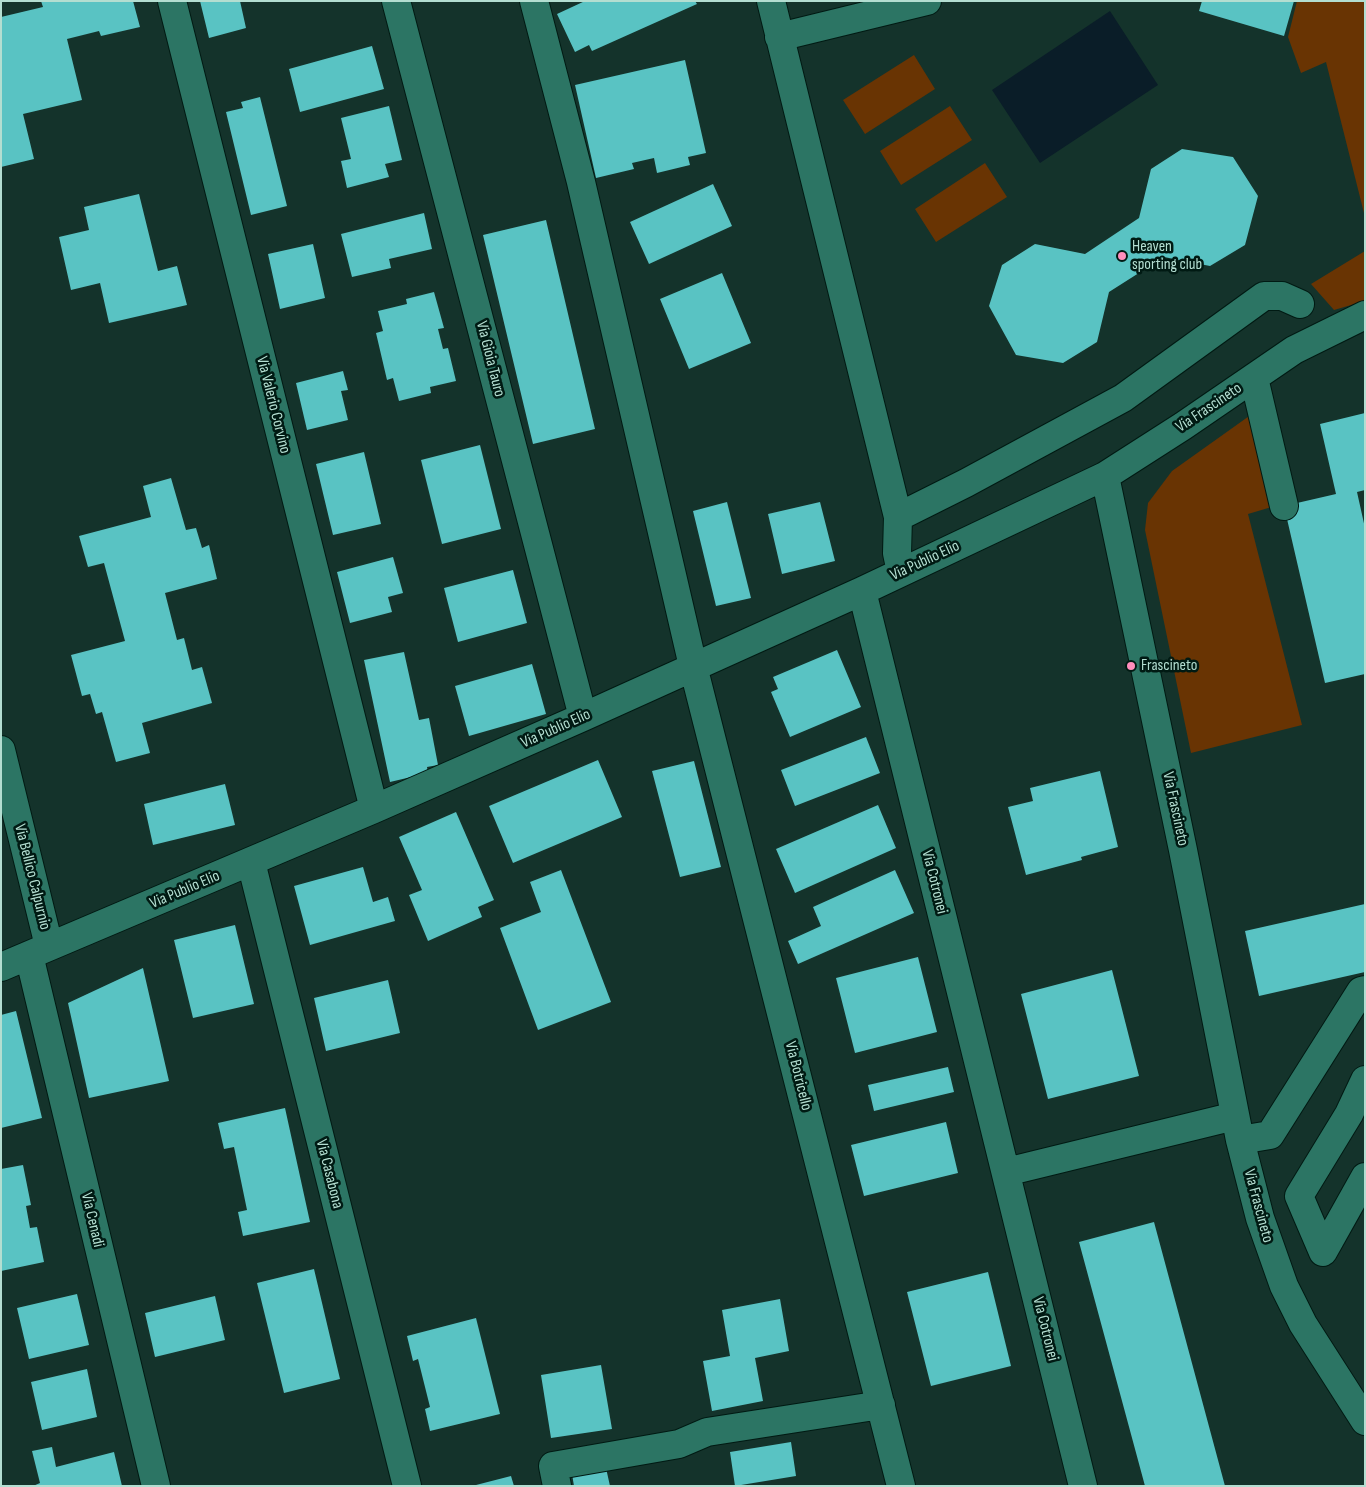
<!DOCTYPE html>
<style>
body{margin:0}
#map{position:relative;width:1366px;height:1487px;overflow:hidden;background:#14332b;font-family:"Sofia Sans Condensed",sans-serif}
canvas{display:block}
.frame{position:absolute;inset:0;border:2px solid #b3ded1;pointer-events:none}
</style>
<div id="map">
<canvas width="1366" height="1487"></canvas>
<div class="frame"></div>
</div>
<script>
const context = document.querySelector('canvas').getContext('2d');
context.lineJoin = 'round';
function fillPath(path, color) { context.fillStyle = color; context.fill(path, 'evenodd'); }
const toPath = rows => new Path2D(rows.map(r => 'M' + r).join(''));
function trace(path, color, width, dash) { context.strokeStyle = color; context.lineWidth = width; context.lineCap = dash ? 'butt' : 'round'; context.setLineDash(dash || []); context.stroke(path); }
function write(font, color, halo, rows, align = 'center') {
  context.font = font + ' "Sofia Sans Condensed",sans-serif'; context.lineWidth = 5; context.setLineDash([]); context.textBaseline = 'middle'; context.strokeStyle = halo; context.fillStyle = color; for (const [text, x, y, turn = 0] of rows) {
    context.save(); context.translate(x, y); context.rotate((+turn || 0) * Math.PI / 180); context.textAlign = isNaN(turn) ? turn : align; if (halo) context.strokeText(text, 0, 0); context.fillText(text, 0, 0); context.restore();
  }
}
fillPath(toPath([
 [1297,1,1365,1,1365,217,1326,62,1301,73,1288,37],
 [914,55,935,89,865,134,843,100],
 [950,106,972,140,901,185,880,151],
 [985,163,1007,197,936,242,915,209],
 [1365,251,1365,301,1334,310,1311,284],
 [1252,414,1275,506,1248,514,1302,725,1191,753,1145,530,1148,503,1172,471]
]), '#693403');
fillPath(toPath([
 [1110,11,1158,85,1040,163,992,90]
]), '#0a1d28');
fillPath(toPath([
 [41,1,133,1,140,27,101,36,99,31,67,39,82,100,23,114,34,159,1,167,1,17,43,7],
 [200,1,240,1,246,28,209,38],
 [585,1,695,1,697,4,592,51,589,45,575,52,557,14],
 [1202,1,1294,1,1284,36,1199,11],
 [372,46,384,89,300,112,289,69],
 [685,60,706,153,688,157,690,165,657,173,654,158,632,163,634,169,596,178,575,85],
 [260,97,287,206,251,215,226,112,243,108,241,102],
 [389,106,402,160,385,164,389,177,347,188,341,161,351,159,341,118],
 [1182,149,1233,157,1258,196,1245,245,1210,266,1164,257,1109,292,1097,342,1063,363,1016,355,989,306,1002,265,1035,244,1085,254,1139,218,1151,169],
 [713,184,732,226,649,264,630,222],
 [139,194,158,271,177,266,187,305,109,323,100,283,71,290,59,237,89,230,84,207],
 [424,213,432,249,389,259,391,268,352,277,341,234],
 [546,220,595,429,533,444,483,235],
 [313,244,325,298,280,309,268,254],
 [722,273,751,343,689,369,660,299],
 [434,292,444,328,438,329,443,349,448,348,456,381,430,387,431,393,399,401,393,378,387,380,376,333,383,331,378,311,407,304,406,299],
 [343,371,348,390,341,391,348,420,307,430,296,383],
 [1365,413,1365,490,1357,492,1365,528,1365,674,1325,683,1284,506,1336,494,1320,424],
 [480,445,501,529,442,544,421,460],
 [364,452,381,524,333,535,316,464],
 [171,478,186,530,196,528,202,548,209,545,217,579,165,593,177,640,184,638,192,670,202,667,212,703,142,723,150,753,116,762,102,712,96,714,90,694,82,696,71,655,125,641,104,563,88,567,79,536,151,517,143,486],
 [727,502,751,598,716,606,693,511],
 [820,502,835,561,782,574,768,514],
 [393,557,403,593,388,597,392,612,350,623,337,572],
 [513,570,527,623,458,642,444,588],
 [837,650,861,707,790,737,771,692,778,689,773,677],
 [404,652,419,720,429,718,438,765,427,767,428,773,390,782,364,660],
 [532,664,546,714,469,736,455,686],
 [866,737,880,773,795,806,781,770],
 [598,760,622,817,513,863,489,806],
 [694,761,721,867,680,877,652,771],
 [1100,771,1118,847,1081,857,1082,860,1026,875,1008,807,1033,801,1030,788],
 [225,784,235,825,153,845,144,804],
 [878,805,896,848,795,893,776,849],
 [456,812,494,900,478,907,482,917,428,941,409,895,422,890,399,837],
 [363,867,373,902,388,897,395,921,310,945,294,886],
 [561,870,611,1002,538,1030,500,928,541,912,530,882],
 [895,870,914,913,798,964,788,941,821,926,813,907],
 [1365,904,1365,972,1259,996,1245,931],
 [235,925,254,1004,193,1018,174,940],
 [918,957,937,1032,855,1053,836,978],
 [143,968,169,1081,89,1098,68,1003],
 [1112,970,1139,1076,1048,1099,1021,994],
 [388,980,400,1033,326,1051,314,998],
 [16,1011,42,1118,1,1128,1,1015],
 [948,1067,954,1092,874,1111,868,1085],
 [285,1108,310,1222,243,1236,238,1212,247,1210,234,1147,224,1149,218,1123],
 [946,1122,958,1173,864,1196,851,1145],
 [23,1165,31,1205,26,1206,30,1228,37,1227,44,1262,1,1271,1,1169],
 [1154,1222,1225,1486,1145,1486,1079,1242],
 [314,1269,340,1379,284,1393,257,1283],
 [988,1272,1011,1366,931,1386,907,1292],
 [77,1294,89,1345,29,1359,17,1308],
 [215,1296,225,1340,155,1357,145,1313],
 [780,1299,789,1351,755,1358,763,1401,712,1411,703,1361,730,1356,722,1310],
 [476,1318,500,1414,430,1431,425,1409,430,1407,418,1359,413,1361,407,1336],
 [601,1365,612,1429,551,1438,541,1375],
 [87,1369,97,1417,42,1430,31,1382],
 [791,1442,796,1476,735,1486,730,1452],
 [52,1447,56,1467,114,1452,122,1486,33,1486,40,1483,32,1451],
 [606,1468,610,1486,574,1486,572,1474],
 [511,1476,514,1486,476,1486,476,1485]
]), '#59c3c3');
const minor = toPath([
 [172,1,374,809],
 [396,1,583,717],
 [534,1,581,182,693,666,901,1486],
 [771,1,898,517,897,553,901,572],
 [779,37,927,1],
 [1365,315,1294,350,1183,426,1105,476,1183,850,1240,1140,1260,1218,1284,1286,1303,1324,1365,1421],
 [1254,378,1284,506],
 [898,517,966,483,1123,398,1264,296,1282,296,1300,304],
 [862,591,1083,1486],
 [1,750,49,946],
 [251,862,407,1486],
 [29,955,156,1486],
 [1,967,374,809,583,717,862,591,1105,476],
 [1365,1080,1349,1114,1299,1196,1323,1252,1365,1177],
 [1240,1140,1270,1135,1361,991,1365,990],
 [1006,1172,1235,1116],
 [557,1486,553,1466,679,1444,707,1432,881,1405]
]);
trace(minor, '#001a13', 30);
trace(minor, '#2c7564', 28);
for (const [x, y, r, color] of [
 [1122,256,5,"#fe8ebc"],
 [1131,666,5,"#fe8ebc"]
]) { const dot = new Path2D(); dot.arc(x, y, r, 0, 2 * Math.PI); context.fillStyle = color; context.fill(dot); trace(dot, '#001a13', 2); }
write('16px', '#b3ded1', '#001a13', [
 ["Heaven",1132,247],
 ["sporting club",1132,265],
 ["Frascineto",1141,666]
], 'left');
write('16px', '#b3ded1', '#001a13', [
 ["Via Gioia Tauro",490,359,76],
 ["Via Valerio Corvino",273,405,76],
 ["Via Frascineto",1209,408,-34],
 ["Via Publio Elio",925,561,-25],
 ["Via Publio Elio",556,729,-24],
 ["Via Frascineto",1175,809,78],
 ["Via Bellico Calpurnio",32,877,76],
 ["Via Cotronei",934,882,76],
 ["Via Publio Elio",185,890,-23],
 ["Via Botricello",798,1076,76],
 ["Via Casabona",329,1174,76],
 ["Via Frascineto",1258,1206,75],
 ["Via Cenadi",92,1220,77],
 ["Via Cotronei",1045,1329,76]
]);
</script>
